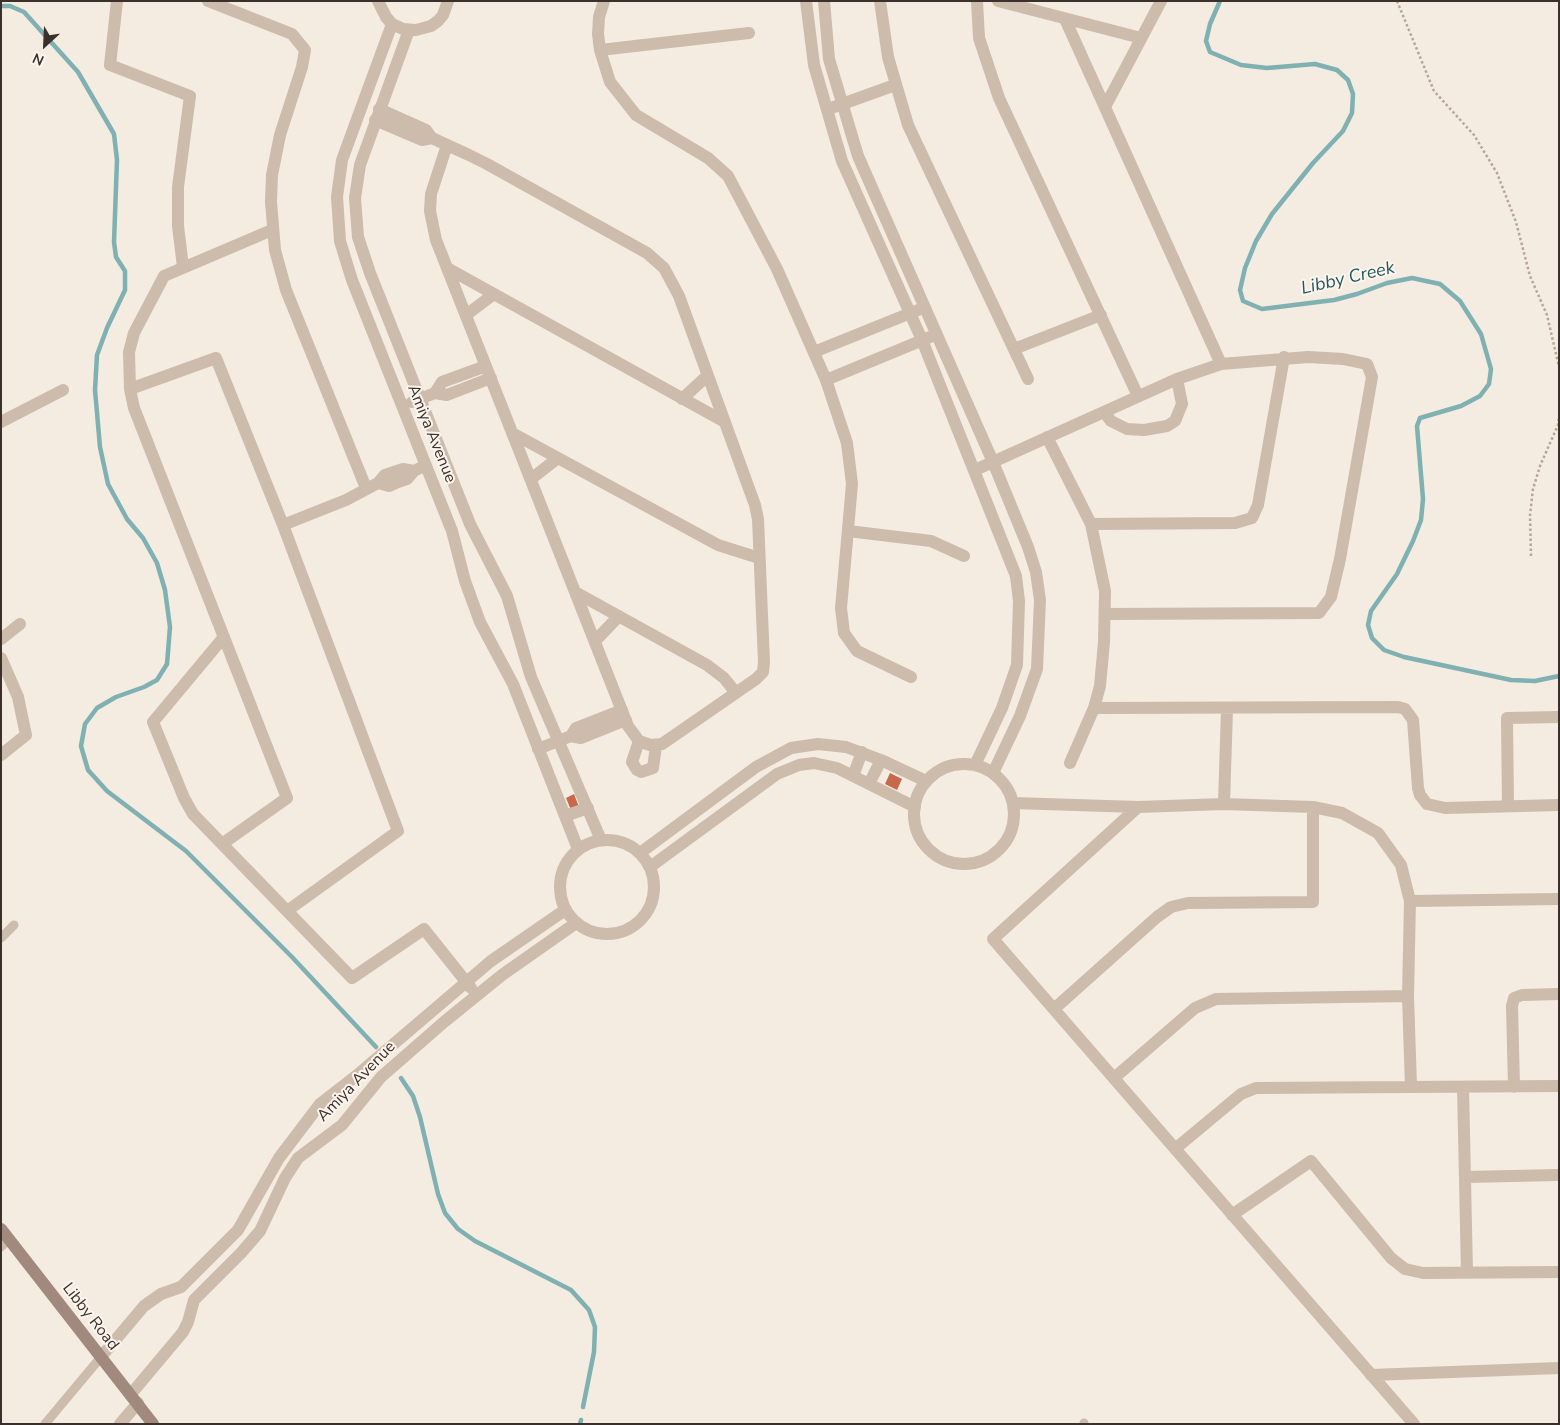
<!DOCTYPE html>
<style>
body{margin:0}
#map{position:relative;width:1560px;height:1425px;overflow:hidden;background:#f4ebe1;font-family:"Nunito Sans",sans-serif}
canvas{display:block}
.frame{position:absolute;inset:0;border:2px solid #3b302b;pointer-events:none}
.north{position:absolute;left:20px;top:20px;width:50px;height:50px;-webkit-text-stroke:4px #fbf5ee;paint-order:stroke;rotate:205deg;font-size:14px;font-weight:700;line-height:20px;text-align:center;color:#3b302b}
.north::after{content:'';display:block;margin:auto;width:18px;height:22px;background:#3b302b;clip-path:polygon(50% 0,100% 100%,50% 72%,0 100%)}
</style>
<div id="map">
<canvas width="1560" height="1425"></canvas>
<div class="frame"></div>
<div class="north">N</div>
</div>
<script>
const context = document.querySelector('canvas').getContext('2d');
context.lineJoin = 'round';
const toPath = rows => new Path2D(rows.map(r => 'M' + r).join(''));
function trace(path, color, width, dash) { context.strokeStyle = color; context.lineWidth = width; context.lineCap = dash ? 'butt' : 'round'; context.setLineDash(dash || []); context.stroke(path); }
function fillPath(path, color) { context.fillStyle = color; context.fill(path, 'evenodd'); }
function write(font, color, halo, rows, align = 'center') {
  context.font = font + ' "Nunito Sans",sans-serif'; context.lineWidth = 4; context.setLineDash([]); context.textBaseline = 'middle'; context.strokeStyle = halo; context.fillStyle = color; for (const [text, x, y, turn = 0] of rows) {
    context.save(); context.translate(x, y); context.rotate((+turn || 0) * Math.PI / 180); context.textAlign = isNaN(turn) ? turn : align; if (halo) context.strokeText(text, 0, 0); context.fillText(text, 0, 0); context.restore();
  }
}
trace(toPath([
 [1220,1,1210,24,1206,41,1210,52,1241,65,1267,68,1315,64,1337,70,1348,80,1353,94,1352,113,1343,131,1313,163,1272,214,1256,241,1245,268,1240,290,1243,301,1262,309,1334,300,1357,294,1387,283,1412,278,1440,284,1460,301,1481,334,1491,369,1489,384,1480,396,1461,406,1420,418,1417,426,1423,499,1421,520,1413,541,1397,574,1371,611,1368,625,1372,638,1384,650,1404,657,1511,680,1535,681,1559,676],
 [1,6,10,6,24,12,78,72,114,134,117,160,114,242,116,257,125,271,125,290,107,328,97,355,95,390,100,447,108,484,127,519,143,538,157,563,165,590,170,627,167,664,157,680,144,687,116,697,97,708,85,724,81,746,88,770,107,791,186,851,292,957,376,1047],
 [401,1078,413,1096,420,1117,438,1194,445,1213,458,1229,475,1241,571,1290,589,1310,595,1327,594,1352,583,1407],
 [580,1424,581,1420]
]), '#7fb0b2', 4.5);
fillPath(toPath([
 [890,773,902,779,897,790,885,784],
 [574,794,579,807,571,810,566,798]
]), '#c8694b');
trace(toPath([
 [1397,1,1434,91,1474,135,1497,173,1516,222,1530,276,1547,315,1559,367],
 [1531,556,1530,515,1533,489,1540,466,1558,425,1559,417]
]), '#b9a596', 2.5, [2.5, 2.5]);
trace(toPath([
 [1,938,14,925],
 [1,1247,9,1239],
 [45,1424,101,1357],
 [1084,1424,1084,1423]
]), '#cdbbac', 9);
trace(toPath([
 [117,1,110,65,190,96,178,187,178,226,183,267],
 [208,1,292,34,305,50,302,67,280,135,272,175,271,202,275,250,286,290,366,488],
 [378,1,386,17,392,24,403,29,416,30,431,26,438,21,443,15,448,1],
 [604,1,599,17,598,34,600,50,610,82,636,115,708,158,728,176,777,269,826,380,847,443,852,484,841,608,844,633,857,651,911,677],
 [806,1,814,65,842,161,922,340,1016,576,1019,601,1017,665,1002,708,975,765],
 [824,1,829,59,858,156,993,462,1028,547,1036,572,1040,600,1037,669,1020,716,993,773],
 [880,1,888,57,908,125,1028,379],
 [977,1,979,38,999,98,1138,396],
 [998,1,1141,38],
 [1065,19,1221,364],
 [392,24,342,160,337,197,340,241,352,280,452,531,465,581,480,622,513,684,578,849],
 [409,30,360,165,355,198,358,237,370,273,470,524,507,596,531,677,601,840],
 [600,50,749,33],
 [834,107,895,85],
 [1105,107,1161,1],
 [379,109,426,130,432,138,447,145,469,155,487,164,647,253,664,268,679,296,755,505,758,519,764,662,763,672,756,679,662,744,650,745,639,741,628,726,436,240,430,211,431,194,447,145],
 [375,120,422,140,432,138],
 [447,268,725,422],
 [466,315,494,294],
 [1014,349,1101,315],
 [814,352,918,310],
 [826,380,930,337],
 [130,389,216,358,283,525,398,831,287,911],
 [435,393,442,382,486,366],
 [682,399,707,376],
 [412,402,435,393,447,395,491,378],
 [1104,412,1111,421,1127,429,1144,430,1167,426,1175,421,1182,404,1177,379],
 [1,422,63,390],
 [512,433,718,545,759,558],
 [1047,437,1091,524,1105,591,1104,642,1100,686,1094,708,1070,763],
 [975,470,1177,379,1221,364,1308,357,1343,359,1367,364,1372,377,1340,559,1331,597,1319,613,1105,614],
 [531,479,558,458],
 [378,483,389,486,398,482,407,479,414,471,420,468],
 [1091,524,1235,523,1252,518,1258,505,1284,357],
 [283,525,346,500,378,483,385,475,403,469,414,471],
 [848,531,931,541,964,556],
 [575,592,707,665,724,678,736,693],
 [223,638,153,722,184,798,193,814,352,978,424,929,471,988],
 [1,639,20,624],
 [595,641,619,616],
 [1,658,18,697,26,735,1,755],
 [1094,708,1398,707,1405,709,1413,720,1418,788,1420,795,1427,804,1445,808,1559,805],
 [571,736,576,728,622,710],
 [639,741,632,762,637,770,641,772,653,768,656,746],
 [538,749,571,736,581,738,626,720],
 '914 814a50 50 0 1 1 100 0a50 50 0 1 1-100 0Z',
 [853,776,862,752],
 [869,784,881,760],
 [1013,803,1138,807,1224,804,1313,807,1342,813,1378,833,1401,865,1410,901,1408,996,1411,1087],
 [1224,804,1227,709],
 [1508,806,1507,718,1559,717],
 [1138,807,993,939,1414,1424],
 [565,816,588,808],
 '560 887a47 47 0 1 1 94 0a47 47 0 1 1-94 0Z',
 [222,844,287,798,134,408,130,389,129,352,134,333,164,276,272,230],
 [640,853,756,767,791,748,818,744,846,747,881,760,926,781],
 [650,867,777,774,799,765,814,763,837,768,915,807],
 [1410,901,1559,899],
 [1054,1009,1157,917,1171,907,1188,903,1313,902,1313,807],
 [1114,1078,1195,1008,1216,999,1408,996],
 [1463,1087,1467,1273],
 [1514,1087,1512,1006,1514,998,1522,995,1559,994],
 [1175,1149,1241,1094,1256,1088,1559,1086],
 [1465,1177,1559,1175],
 [1232,1215,1311,1161,1391,1258,1405,1269,1423,1273,1559,1272],
 [101,1357,144,1306,161,1294,181,1287,238,1230,279,1158,320,1104,356,1076,491,961,565,910],
 [1371,1375,1559,1368],
 [131,1394,183,1332,188,1322,194,1300,241,1253,260,1231,285,1178,298,1158,342,1125,381,1077,444,1022,502,975,576,923],
 [120,1424,138,1403]
]), '#cdbbac', 12);
trace(toPath([
 [1,1229,153,1424]
]), '#a18a7d', 12);
write('16px', '#3b302b', '#fbf5ee', [
 ["Amiya Avenue",431,434,68],
 ["Amiya Avenue",357,1082,-46],
 ["Libby Road",90,1317,52]
]);
write('italic 18px', '#1f5a5e', '#fbf5ee', [
 ["Libby Creek",1348,279,-13]
]);
</script>
